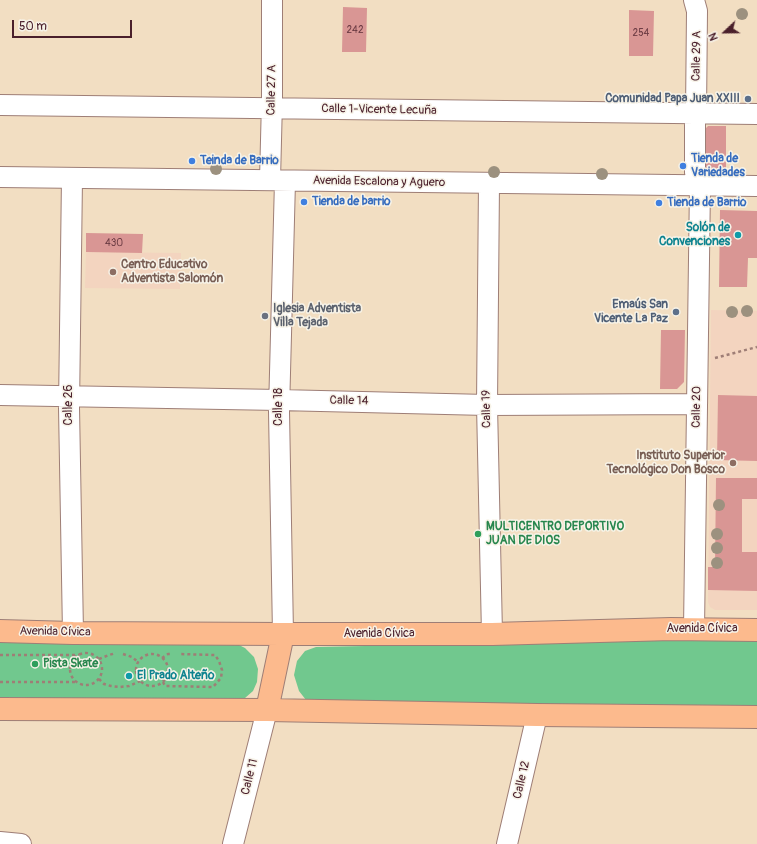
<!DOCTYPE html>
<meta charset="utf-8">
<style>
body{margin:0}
#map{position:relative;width:757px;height:844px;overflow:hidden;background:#f2dec2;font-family:Pangolin,sans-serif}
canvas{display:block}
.north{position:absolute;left:705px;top:12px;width:40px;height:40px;-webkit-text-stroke:3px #f7f3e8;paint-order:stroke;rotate:248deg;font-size:11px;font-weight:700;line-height:16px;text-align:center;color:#4a1f2b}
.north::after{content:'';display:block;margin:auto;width:14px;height:18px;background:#4a1f2b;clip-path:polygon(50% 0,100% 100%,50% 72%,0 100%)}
.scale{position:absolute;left:12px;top:20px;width:120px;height:18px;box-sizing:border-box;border:2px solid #4a1f2b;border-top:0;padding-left:5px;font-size:12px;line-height:14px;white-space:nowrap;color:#4a1f2b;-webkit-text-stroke:3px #f7f3e8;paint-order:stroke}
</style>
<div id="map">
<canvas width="757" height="844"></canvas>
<div class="north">N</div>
<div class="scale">50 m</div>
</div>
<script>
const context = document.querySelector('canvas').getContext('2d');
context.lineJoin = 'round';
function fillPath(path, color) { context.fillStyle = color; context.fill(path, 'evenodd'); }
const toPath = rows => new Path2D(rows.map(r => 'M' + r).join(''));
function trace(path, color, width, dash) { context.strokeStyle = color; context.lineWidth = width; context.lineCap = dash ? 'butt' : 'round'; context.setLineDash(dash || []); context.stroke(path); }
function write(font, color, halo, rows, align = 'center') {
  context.font = font + ' Pangolin,sans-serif'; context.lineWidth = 3; context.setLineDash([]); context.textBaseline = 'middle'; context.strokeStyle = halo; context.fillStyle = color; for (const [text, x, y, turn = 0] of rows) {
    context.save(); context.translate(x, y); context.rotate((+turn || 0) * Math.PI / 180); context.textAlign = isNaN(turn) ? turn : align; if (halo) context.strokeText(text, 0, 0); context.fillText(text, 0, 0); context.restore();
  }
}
fillPath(toPath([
 [86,252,181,253,180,289,85,288],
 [711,310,757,311,757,610,715,610,710,607,708,602]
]), '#f3d4bf');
fillPath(toPath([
 [0,636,235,643,245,648,254,657,258,669,257,682,253,691,245,698,232,704,0,697],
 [657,640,757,641,757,706,317,704,306,700,299,691,294,675,297,661,305,651,316,647]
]), '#71c88e');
fillPath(toPath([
 [343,7,367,8,366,52,342,52],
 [629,10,654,11,653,56,629,56],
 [708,126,726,126,726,171,706,171,702,166,702,132],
 [720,210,757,211,757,258,748,258,747,287,719,287],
 [86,233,143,234,142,253,86,252],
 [661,330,685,330,684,382,677,389,660,389],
 [718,395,757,396,757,461,717,460],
 [716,478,757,478,757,499,742,499,742,552,757,552,757,591,708,590,708,567,715,567]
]), '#d99694');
const minor = toPath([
 [694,0,697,11,696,113],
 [0,105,757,114],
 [695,173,695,123],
 [0,177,757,186],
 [72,178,69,407,73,633],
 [270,180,272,101,272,0],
 [489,183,487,405,492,634],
 [0,395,279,400,487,405,697,404],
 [694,629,700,185],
 [283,634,279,411,285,181],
 [0,842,21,844],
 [233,844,267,710],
 [507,844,537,715]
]);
const major = toPath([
 [0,631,73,633,283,634,492,634,671,629,757,630],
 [0,709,267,710,537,715,757,717],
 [267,710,283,634]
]);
trace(minor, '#9e7e76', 22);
trace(major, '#9e7e76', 24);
trace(toPath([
 [715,358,757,347],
 '70 669a16 16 0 1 1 32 0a16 16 0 1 1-32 0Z',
 [123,654,132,657,138,662],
 '136 670a16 16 0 1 1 32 0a16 16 0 1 1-32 0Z',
 [0,655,79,655],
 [162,658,168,654,170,654],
 [99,659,109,655,116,653],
 [99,679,104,684,111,686,120,687,129,686,140,681],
 [0,682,75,682],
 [163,682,165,686,213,687,221,678,222,670,219,661,215,655,179,654]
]), '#9e7e76', 2.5, [3, 3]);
trace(minor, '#fff', 20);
trace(major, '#fcba8d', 22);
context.fillStyle = '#9c917f';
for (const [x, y] of [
 [742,14],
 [216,169],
 [494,172],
 [602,174],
 [747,311],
 [732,312],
 [719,505],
 [717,534],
 [717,548],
 [717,563]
]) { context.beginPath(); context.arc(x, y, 6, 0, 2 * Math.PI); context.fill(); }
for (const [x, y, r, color] of [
 [748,99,4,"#5c6f8a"],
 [192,161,4,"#3f7fe0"],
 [683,166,4,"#3f7fe0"],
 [304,202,4,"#3f7fe0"],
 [659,203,4,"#3f7fe0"],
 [738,235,4,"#0f9aa8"],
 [113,272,4,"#8d6e63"],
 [676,312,4,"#5c6f8a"],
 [265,316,4,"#6b7280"],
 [733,463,4,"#8d6e63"],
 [478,534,4,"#2e9e5b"],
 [35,664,4,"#2e9e5b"],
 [129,676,4,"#0f9aa8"]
]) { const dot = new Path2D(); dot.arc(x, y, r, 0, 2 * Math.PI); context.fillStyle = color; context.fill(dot); trace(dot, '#f7f3e8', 1.5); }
write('10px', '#6e3d45', null, [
 ["242",355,30],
 ["254",641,33],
 ["430",114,243]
]);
write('12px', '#4a1f2b', '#f7f3e8', [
 ["Calle 29 A",697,56,-89],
 ["Calle 27 A",272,90,-89],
 ["Calle 1-Vicente Lecuña",379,110,1],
 ["Avenida Escalona y Aguero",379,182,1],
 ["Calle 14",349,401,1],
 ["Calle 26",69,405,-90],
 ["Calle 18",279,407,-90],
 ["Calle 20",697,407,-89],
 ["Calle 19",487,409,-91],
 ["Avenida Cívica",702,629],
 ["Avenida Cívica",55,632,1],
 ["Avenida Cívica",379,634],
 ["Calle 11",250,777,-76],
 ["Calle 12",522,780,-77]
]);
write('bold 12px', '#4e5e75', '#f7f3e8', [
 ["Comunidad Papa Juan XXIII",740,99],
 ["Emaús San",668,305],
 ["Vicente La Paz",668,319]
], 'right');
write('bold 12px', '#366cbe', '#f7f3e8', [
 ["Tienda de",691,159],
 ["Variedades",691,173],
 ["Teinda de Barrio",200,161],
 ["Tienda de barrio",312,202],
 ["Tienda de Barrio",667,203]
], 'left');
write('bold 12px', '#0d838f', '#f7f3e8', [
 ["Solón de",730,228],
 ["Convenciones",730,242],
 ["El Prado Alteño",137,676,"left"]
], 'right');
write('bold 12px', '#785e54', '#f7f3e8', [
 ["Centro Educativo",121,265],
 ["Adventista Salomón",121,279],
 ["Instituto Superior",725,456,"right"],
 ["Tecnológico Don Bosco",725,470,"right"]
], 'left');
write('bold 12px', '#5b616d', '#f7f3e8', [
 ["Iglesia Adventista",273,309],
 ["Villa Tejada",273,323]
], 'left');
write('bold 12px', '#27864d', '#f7f3e8', [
 ["MULTICENTRO DEPORTIVO",486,527],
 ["JUAN DE DIOS",486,541],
 ["Pista Skate",43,664]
], 'left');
</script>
